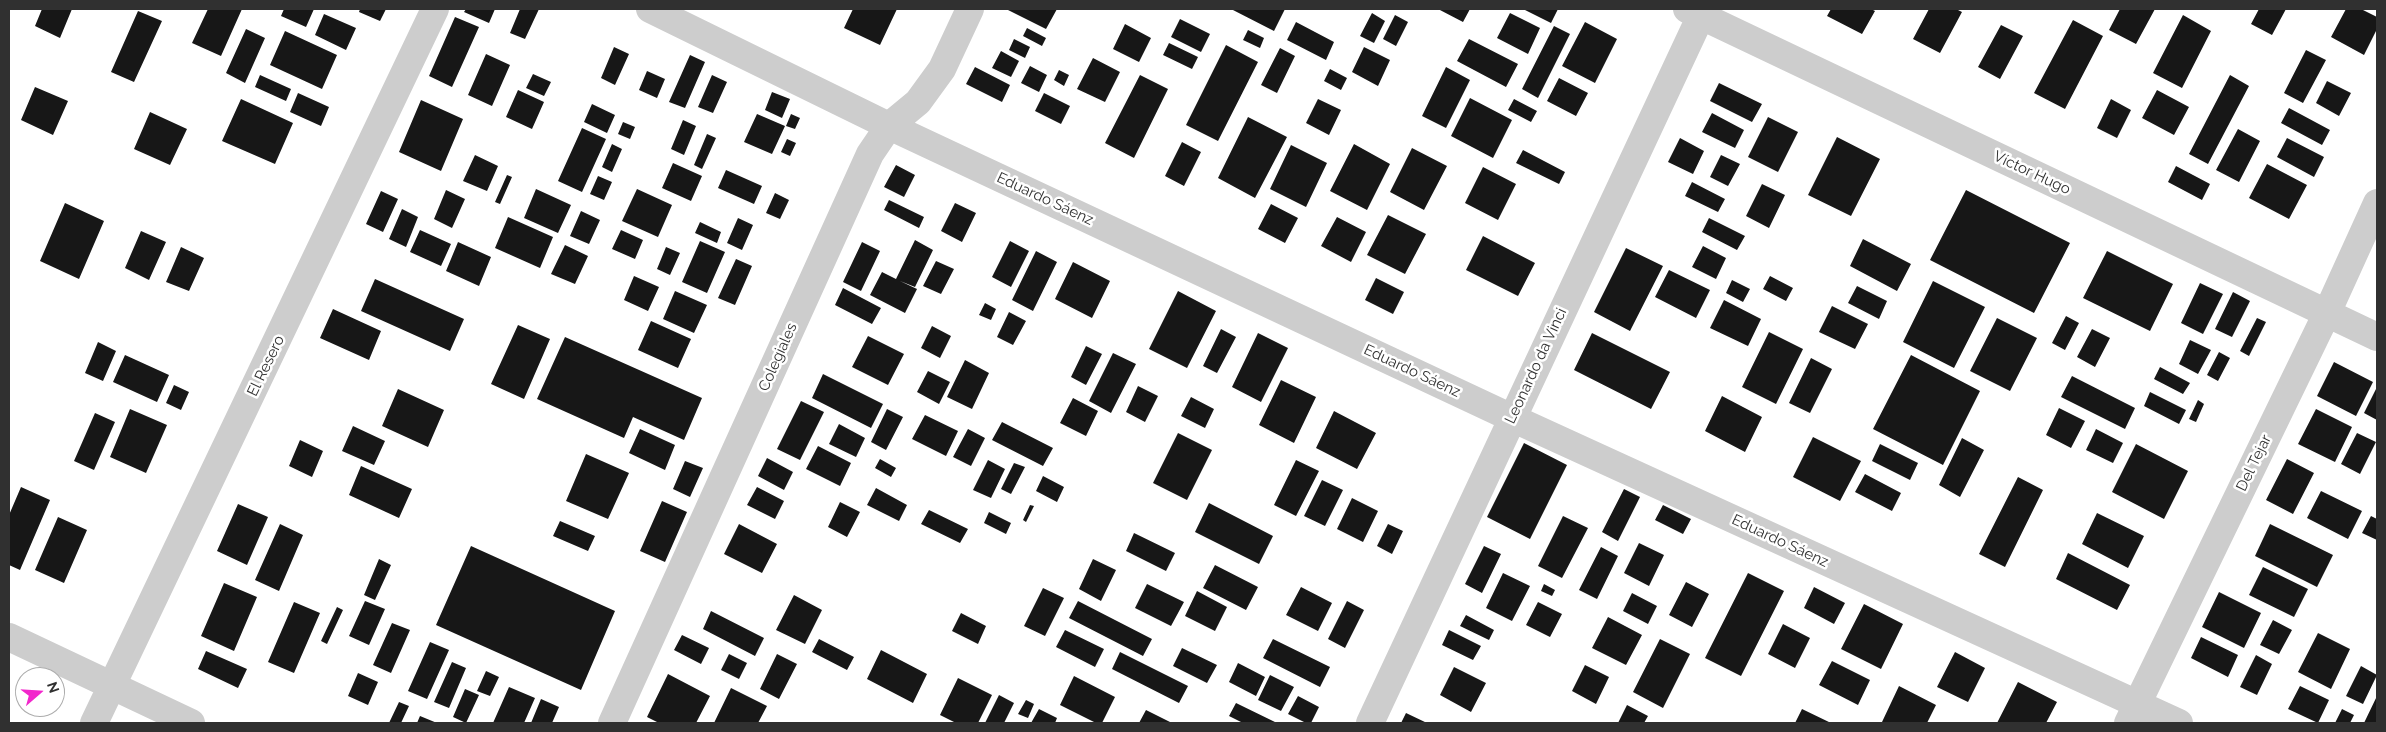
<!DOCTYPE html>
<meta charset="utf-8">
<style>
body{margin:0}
#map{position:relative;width:2386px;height:732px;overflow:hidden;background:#fff;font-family:Raleway,sans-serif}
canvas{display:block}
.frame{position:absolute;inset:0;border:10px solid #303030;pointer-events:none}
.north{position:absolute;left:15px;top:667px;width:50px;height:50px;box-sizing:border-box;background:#fff;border:1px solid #acacac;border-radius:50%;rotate:71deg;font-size:14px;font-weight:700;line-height:20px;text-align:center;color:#303030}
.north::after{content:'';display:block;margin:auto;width:18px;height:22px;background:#f227cc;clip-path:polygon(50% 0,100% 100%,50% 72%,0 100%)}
</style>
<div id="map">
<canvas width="2386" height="732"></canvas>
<div class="frame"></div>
<div class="north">N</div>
</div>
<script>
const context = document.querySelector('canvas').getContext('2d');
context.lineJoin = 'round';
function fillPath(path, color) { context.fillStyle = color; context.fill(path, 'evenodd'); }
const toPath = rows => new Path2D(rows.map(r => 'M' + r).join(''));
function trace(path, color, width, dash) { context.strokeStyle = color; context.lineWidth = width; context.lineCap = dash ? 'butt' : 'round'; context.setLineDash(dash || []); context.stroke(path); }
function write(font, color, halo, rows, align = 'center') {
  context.font = font + ' Raleway,sans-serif'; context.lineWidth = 5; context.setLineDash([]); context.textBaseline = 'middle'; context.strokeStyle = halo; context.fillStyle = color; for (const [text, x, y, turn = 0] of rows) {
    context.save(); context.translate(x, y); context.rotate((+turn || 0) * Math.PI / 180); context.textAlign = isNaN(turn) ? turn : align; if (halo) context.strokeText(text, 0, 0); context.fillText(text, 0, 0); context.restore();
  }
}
fillPath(toPath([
 [42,9,72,9,60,38,35,26],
 [208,9,242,9,221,56,192,43],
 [284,9,314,9,306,27,281,16],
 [360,9,386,9,380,21,359,12],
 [466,9,495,9,489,23,464,12],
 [520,9,539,9,525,39,510,33],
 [853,9,897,9,880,45,844,28],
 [1006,9,1057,9,1046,29],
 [1231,9,1285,9,1274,31],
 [1438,9,1470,9,1463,22],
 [1523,9,1558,9,1551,23],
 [1831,9,1871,9,1875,11,1862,34,1827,16],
 [1929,9,1956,9,1962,12,1940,53,1913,39],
 [2120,9,2155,9,2136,44,2109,30],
 [2259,9,2286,9,2272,35,2251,24],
 [2346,9,2361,9,2377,17,2377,29,2364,55,2331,37],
 [138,11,162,21,134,82,111,72],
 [1372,13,1385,21,1374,43,1360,36],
 [1510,13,1540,28,1528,54,1497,38],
 [324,14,356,28,346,50,315,35],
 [1395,15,1408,22,1396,46,1383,39],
 [2183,15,2211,31,2182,88,2153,73],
 [455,17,479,27,452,87,429,76],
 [1180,19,1210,34,1201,52,1171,37],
 [2073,20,2103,36,2065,109,2034,93],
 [1296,22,1334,42,1326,60,1287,40],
 [1585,22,1617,39,1595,83,1562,66],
 [1125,24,1151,38,1139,62,1113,49],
 [2001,25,2023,36,2000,79,1978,67],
 [1554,26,1570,34,1538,98,1522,89],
 [1027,28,1046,38,1042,46,1023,36],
 [246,29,265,38,245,83,226,73],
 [1248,30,1264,38,1260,48,1243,40],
 [285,31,337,55,322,89,270,65],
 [1014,39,1030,47,1025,58,1009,50],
 [1469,39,1518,64,1506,87,1457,61],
 [1169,43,1198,57,1192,69,1163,55],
 [1226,45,1258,62,1218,141,1186,125],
 [614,47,629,54,615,85,601,78],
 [1364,47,1390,60,1378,86,1352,72],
 [1280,48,1295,56,1277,93,1261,85],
 [2306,50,2326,60,2303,103,2284,93],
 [1001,51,1019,61,1011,77,992,68],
 [486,54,510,65,492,106,468,95],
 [690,55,705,62,685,108,669,102],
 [1093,58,1120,72,1105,102,1077,89],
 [1030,66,1047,75,1039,92,1021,83],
 [975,67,1010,85,1002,102,966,84],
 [1446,67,1470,80,1446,128,1422,116],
 [1330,69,1347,78,1341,90,1324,81],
 [1059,70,1069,75,1064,86,1054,80],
 [647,71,665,79,657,98,639,90],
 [533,74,551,82,544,96,526,88],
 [260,75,291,89,286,101,255,87],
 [712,75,727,82,713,113,698,107],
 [1140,75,1168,89,1134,158,1105,143],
 [2230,75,2249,86,2208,164,2189,154],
 [1559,78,1588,93,1576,116,1547,101],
 [2327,81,2351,93,2339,116,2316,103],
 [1719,83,1762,104,1752,122,1710,101],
 [35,87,68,101,53,135,21,120],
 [518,90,544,102,532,129,506,117],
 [2157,90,2189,107,2174,135,2142,118],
 [772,92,790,99,782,118,765,110],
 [298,93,329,107,321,126,290,112],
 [1044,93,1070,106,1061,124,1035,111],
 [1470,98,1512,120,1493,158,1451,136],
 [241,99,293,123,275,164,222,141],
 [1318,99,1341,110,1329,135,1306,123],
 [1514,99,1537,111,1531,122,1508,110],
 [2111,99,2131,110,2117,138,2097,128],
 [421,100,463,119,441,171,399,152],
 [592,104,615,115,607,133,584,122],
 [2289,108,2330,130,2322,145,2281,123],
 [150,112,187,129,170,165,134,149],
 [1712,113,1744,130,1735,148,1702,132],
 [757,114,785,126,772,154,744,142],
 [791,114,800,118,795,129,786,126],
 [1248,117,1287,137,1255,198,1218,178],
 [1768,117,1798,132,1778,172,1748,157],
 [683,120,696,126,684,155,671,149],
 [623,122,635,127,630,139,618,134],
 [582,128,606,139,582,192,558,181],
 [2238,129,2260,141,2239,182,2216,170],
 [707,134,716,138,702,169,694,165],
 [1837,137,1880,159,1851,216,1808,195],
 [1680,138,1704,151,1693,174,1668,162],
 [2287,138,2324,157,2314,177,2277,157],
 [787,139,796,143,790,156,781,152],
 [1182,142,1201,152,1184,186,1165,176],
 [612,144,622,149,612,172,602,167],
 [1354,144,1390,164,1367,210,1330,191],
 [1291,145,1327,163,1306,207,1270,189],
 [1412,148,1447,166,1424,210,1390,192],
 [1523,150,1565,172,1559,184,1516,163],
 [475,155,498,166,487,191,463,181],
 [1721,155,1740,164,1728,186,1710,177],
 [673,163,702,176,691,201,662,188],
 [2267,164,2307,185,2289,219,2249,198],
 [896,165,915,175,904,197,884,187],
 [2176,166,2210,184,2202,200,2168,182],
 [1483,167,1516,184,1498,220,1465,203],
 [726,170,762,186,754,204,718,188],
 [507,175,512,177,500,204,495,202],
 [598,176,612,182,604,200,590,194],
 [1692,182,1725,199,1718,212,1685,196],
 [1762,184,1785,195,1769,228,1746,216],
 [536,189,571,205,558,233,524,218],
 [637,189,672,205,658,237,622,221],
 [446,190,465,199,452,228,434,219],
 [1966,190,2070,243,2034,313,1930,260],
 [381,191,398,199,383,232,366,224],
 [775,193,789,200,780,219,766,213],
 [889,200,924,217,919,228,884,210],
 [65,203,104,221,79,279,40,261],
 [955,203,976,213,962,242,941,231],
 [1271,204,1298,218,1285,243,1258,229],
 [402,209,418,217,406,247,389,239],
 [581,211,600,220,589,244,570,236],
 [1388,215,1426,234,1405,274,1367,255],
 [508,217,553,237,540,268,495,248],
 [1337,217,1366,232,1351,262,1321,246],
 [738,218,753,225,742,250,727,243],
 [1709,218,1745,236,1737,250,1702,232],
 [700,222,721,232,717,243,695,233],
 [420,230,451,244,441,266,410,252],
 [621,230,643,240,635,259,612,249],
 [141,231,166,242,149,280,125,268],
 [1483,236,1535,263,1518,296,1466,270],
 [1863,239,1911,264,1897,291,1850,266],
 [915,240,933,250,915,287,900,281,917,289,905,313,870,295,882,272,896,279],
 [700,241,725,252,707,293,682,282],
 [1010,241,1029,251,1011,287,992,277],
 [458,242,491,257,479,286,446,271],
 [862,242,880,251,861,291,843,282],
 [565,245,588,256,575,284,551,274],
 [1703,246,1726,258,1716,279,1692,267],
 [181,247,204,258,189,291,166,282],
 [666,247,680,253,670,275,657,269],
 [1626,248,1663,266,1630,331,1594,312],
 [1036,251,1057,262,1033,311,1012,300],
 [2107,251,2173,284,2150,331,2083,298],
 [736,259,752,266,735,305,718,298],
 [936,261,954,269,941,294,923,286],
 [1073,262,1110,281,1092,318,1055,299],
 [1669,270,1710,290,1696,318,1655,297],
 [634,276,659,287,648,311,624,300],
 [1770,276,1793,288,1786,301,1763,289],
 [1376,278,1404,292,1393,314,1365,300],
 [375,279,464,319,450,351,361,311],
 [1732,280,1750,289,1743,302,1726,293],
 [1933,281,1985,307,1954,368,1903,342],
 [2200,283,2223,294,2203,334,2181,323],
 [1857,286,1887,301,1879,319,1848,303],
 [843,288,881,308,872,324,835,305],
 [675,291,707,305,694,333,663,319],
 [1178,291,1216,311,1187,368,1149,349],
 [2233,292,2250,301,2232,337,2215,329],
 [1724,300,1761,319,1748,346,1710,328],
 [985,303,996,309,991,320,979,315],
 [1832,306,1868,324,1855,349,1819,332],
 [333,309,381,331,369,360,320,338],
 [1009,312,1026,321,1013,345,997,337],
 [2066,316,2079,323,2065,350,2052,343],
 [1997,318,2037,338,2010,391,1970,371],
 [2257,318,2266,322,2249,356,2240,351],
 [651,321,691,339,678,368,638,350],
 [518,325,550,339,524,399,491,384],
 [932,326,951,336,940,358,921,348],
 [1221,329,1236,337,1217,373,1203,366],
 [2092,329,2110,338,2095,367,2077,357],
 [1769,332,1803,349,1776,404,1742,387],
 [1258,333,1288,348,1261,402,1232,387],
 [1592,333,1670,372,1651,409,1574,370],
 [868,336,904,354,888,385,852,367],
 [565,337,702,398,684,440,633,417,624,438,537,399],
 [2190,340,2211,350,2198,374,2179,364],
 [98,342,116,351,103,381,85,373],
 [1086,346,1102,354,1086,385,1071,377],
 [2219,352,2230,358,2218,381,2207,375],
 [1113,353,1136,364,1111,413,1089,401],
 [125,355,169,375,157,402,113,382],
 [1911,355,1980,391,1943,465,1873,429],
 [1811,358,1832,369,1810,413,1789,403],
 [965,360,989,373,972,409,947,397],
 [2334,362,2373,382,2356,416,2317,396],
 [2160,367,2190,383,2183,394,2154,379],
 [928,371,950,382,939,404,917,392],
 [823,374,883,404,871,428,812,398],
 [2072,376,2135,408,2125,429,2061,397],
 [1281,380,1316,397,1294,443,1259,425],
 [174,385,189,392,181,410,166,403],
 [1138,386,1158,396,1145,422,1126,412],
 [2377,387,2377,420,2364,413],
 [398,389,444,410,428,447,382,426],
 [2150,392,2186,410,2179,424,2144,406],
 [1722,396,1762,417,1745,452,1705,431],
 [1191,397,1214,409,1205,428,1181,416],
 [1073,398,1098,411,1086,436,1060,423],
 [2198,400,2204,404,2196,422,2189,419],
 [801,401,824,412,800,460,777,449],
 [2059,408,2085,421,2071,448,2046,435],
 [130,409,167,425,146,473,110,457],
 [887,409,903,417,886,450,871,442],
 [2316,409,2352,427,2335,462,2298,444],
 [1334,411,1376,433,1357,469,1316,448],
 [95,413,115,422,94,470,74,461],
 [925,415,958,431,946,456,912,439],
 [1002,422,1053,448,1043,466,992,440],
 [839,424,865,438,856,457,829,444],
 [353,426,385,441,374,465,342,451],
 [640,429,675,445,665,470,629,453],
 [968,429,985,438,971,466,953,457],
 [2096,429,2123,443,2113,463,2086,450],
 [1178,433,1212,450,1187,500,1153,483],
 [2357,433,2376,442,2360,474,2341,464],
 [1813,437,1861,461,1840,501,1793,477],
 [1962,438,1984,450,1960,497,1939,485],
 [300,440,323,451,312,477,289,466],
 [1524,443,1567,465,1530,539,1487,517],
 [1880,444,1918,463,1910,480,1872,461],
 [2136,444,2188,471,2164,519,2112,492],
 [818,446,851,463,840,486,806,469],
 [586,454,629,473,608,519,566,501],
 [767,458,793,472,784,490,758,476],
 [880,459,896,468,891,477,875,468],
 [2287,459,2314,473,2293,514,2266,500],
 [988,460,1005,469,991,498,973,490],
 [1296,460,1319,471,1296,516,1274,505],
 [685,461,703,468,690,497,673,489],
 [1014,463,1025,467,1011,494,1001,489],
 [361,466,412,489,399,518,349,495],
 [1865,474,1901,493,1892,511,1855,492],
 [1043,476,1064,487,1057,502,1036,491],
 [2018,477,2043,490,2005,567,1979,554],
 [1322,480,1343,490,1325,526,1304,516],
 [21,487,50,500,20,570,9,565,9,515],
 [757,487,784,501,775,519,747,505],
 [876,488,907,505,899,521,867,505],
 [1624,489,1640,497,1618,541,1602,532],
 [2321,491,2362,511,2348,539,2307,518],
 [1352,498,1378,511,1363,542,1337,529],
 [662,501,687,512,665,562,640,551],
 [840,502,860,512,847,537,828,527],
 [1209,503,1273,536,1259,564,1195,532],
 [238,504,268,517,247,565,217,551],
 [1030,505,1034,506,1026,522,1023,520],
 [1663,505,1691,519,1683,534,1655,520],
 [929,510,968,529,960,543,921,524],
 [989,512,1011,523,1006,534,984,523],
 [2097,513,2144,536,2128,568,2082,544],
 [1563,516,1588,528,1562,578,1538,566],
 [2371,516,2377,519,2377,540,2362,533],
 [58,517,87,530,64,583,35,570],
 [560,521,595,536,588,551,553,536],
 [280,524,303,535,279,591,255,580],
 [739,524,777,544,762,573,724,554],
 [1388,524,1403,531,1392,554,1377,546],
 [2270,524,2333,555,2317,587,2255,556],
 [1134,533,1175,553,1166,571,1126,551],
 [1639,543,1664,555,1649,586,1624,573],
 [471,546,615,611,581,690,436,625],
 [1484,546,1501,554,1482,593,1465,584],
 [1601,547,1618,556,1597,599,1579,590],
 [2068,553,2130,585,2117,610,2056,579],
 [379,559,391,565,375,600,364,595],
 [1093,559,1116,570,1101,601,1079,589],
 [1215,565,1258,587,1246,610,1203,588],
 [2263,567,2308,589,2294,617,2249,595],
 [1503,573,1530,586,1512,621,1486,608],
 [1748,573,1784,591,1741,676,1705,658],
 [1686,582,1709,594,1692,627,1669,615],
 [224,583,257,597,234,651,201,636],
 [1147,584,1184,602,1171,626,1135,608],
 [1544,584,1555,590,1552,596,1541,591],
 [1301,587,1332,603,1318,631,1286,615],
 [1814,587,1845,603,1834,624,1804,608],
 [1043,588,1064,598,1045,636,1024,626],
 [1197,591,1227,607,1215,631,1185,616],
 [2219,592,2261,613,2244,648,2202,627],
 [1632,593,1657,606,1648,624,1623,611],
 [794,595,822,610,805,644,776,630],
 [365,601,385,609,369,645,349,636],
 [1078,601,1152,639,1143,656,1069,618],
 [1347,601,1364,610,1345,648,1328,639],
 [294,602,320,613,294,673,268,662],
 [1538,602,1562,614,1550,637,1526,625],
 [1864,604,1903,624,1881,669,1841,649],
 [337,607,343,610,327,644,321,641],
 [711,611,764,638,755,656,703,629],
 [961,613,986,626,978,644,952,631],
 [1466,615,1494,630,1489,640,1460,626],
 [1608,617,1642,635,1626,665,1592,648],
 [2273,620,2292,630,2279,654,2260,645],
 [392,623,410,630,391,673,373,665],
 [1783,624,1810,638,1795,668,1768,654],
 [1065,630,1104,649,1095,667,1056,647],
 [1449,630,1481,646,1473,660,1442,645],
 [2318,633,2350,649,2331,689,2298,672],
 [682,635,709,648,701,664,674,650],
 [2201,637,2238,655,2228,677,2191,658],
 [819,639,854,657,847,670,812,652],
 [1273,639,1330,667,1320,687,1263,658],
 [1660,639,1690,654,1663,708,1633,692],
 [430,642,449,650,427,699,408,691],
 [1182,648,1217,665,1207,683,1173,666],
 [881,650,927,674,913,703,867,679],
 [206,651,247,669,238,688,198,669],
 [1120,652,1188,686,1179,703,1112,669],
 [1955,652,1985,668,1968,702,1937,687],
 [729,654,747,663,739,679,721,670],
 [777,654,797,664,779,699,760,689],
 [2256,655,2272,664,2257,695,2240,687],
 [1832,661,1870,680,1858,705,1819,685],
 [452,662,466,668,449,708,434,702],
 [1238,663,1265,677,1256,696,1229,682],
 [1585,665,1609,677,1596,704,1572,691],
 [2361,666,2377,675,2363,704,2346,696],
 [1454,667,1486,683,1471,712,1440,695],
 [486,671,499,677,490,696,477,691],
 [358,673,378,682,368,705,348,696],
 [668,674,710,696,696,723,659,723,647,717],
 [1270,675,1294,687,1281,711,1258,700],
 [1074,676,1115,697,1102,723,1096,723,1060,705],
 [958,678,992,695,978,723,956,723,940,715],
 [2018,682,2057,702,2046,723,1997,723],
 [1899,686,1936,705,1927,723,1882,722],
 [2300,686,2329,700,2318,723,2288,709],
 [509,687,535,698,524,723,493,723],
 [731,688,767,706,758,723,714,723],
 [465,689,479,695,466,723,453,717],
 [999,695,1014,703,1004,723,985,723],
 [1298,696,1319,707,1311,723,1306,723,1288,714],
 [2377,696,2377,723,2364,723],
 [541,699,559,707,552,723,531,723],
 [1026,700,1034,704,1028,718,1018,714],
 [399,702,409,706,401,723,389,723],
 [1236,703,1277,723,1243,723,1229,716],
 [1627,705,1648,716,1644,723,1618,723],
 [1039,709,1057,718,1055,723,1031,723],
 [1802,709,1831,723,1795,723],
 [2342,709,2354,715,2350,723,2335,723],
 [1146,710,1172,723,1139,723],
 [1406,713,1427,723,1401,723],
 [420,716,437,723,417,723]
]), '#171717');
trace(toPath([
 [650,9,889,126,1512,418,2179,723],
 [1687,9,2377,337],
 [9,637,191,723],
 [94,723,435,9],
 [612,723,870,154,889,126,918,102,942,69,970,9],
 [1370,723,1704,9],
 [2128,723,2327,313,2377,203]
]), '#cdcdcd', 28);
write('15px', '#303030', '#fff', [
 ["Víctor Hugo",2032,173,25],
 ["Eduardo Sáenz",1045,199,25],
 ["Colegiales",778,357,-66],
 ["El Resero",266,366,-64],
 ["Leonardo da Vinci",1536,366,-65],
 ["Eduardo Sáenz",1412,371,25],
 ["Del Tejar",2254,463,-64],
 ["Eduardo Sáenz",1780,541,25]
]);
</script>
